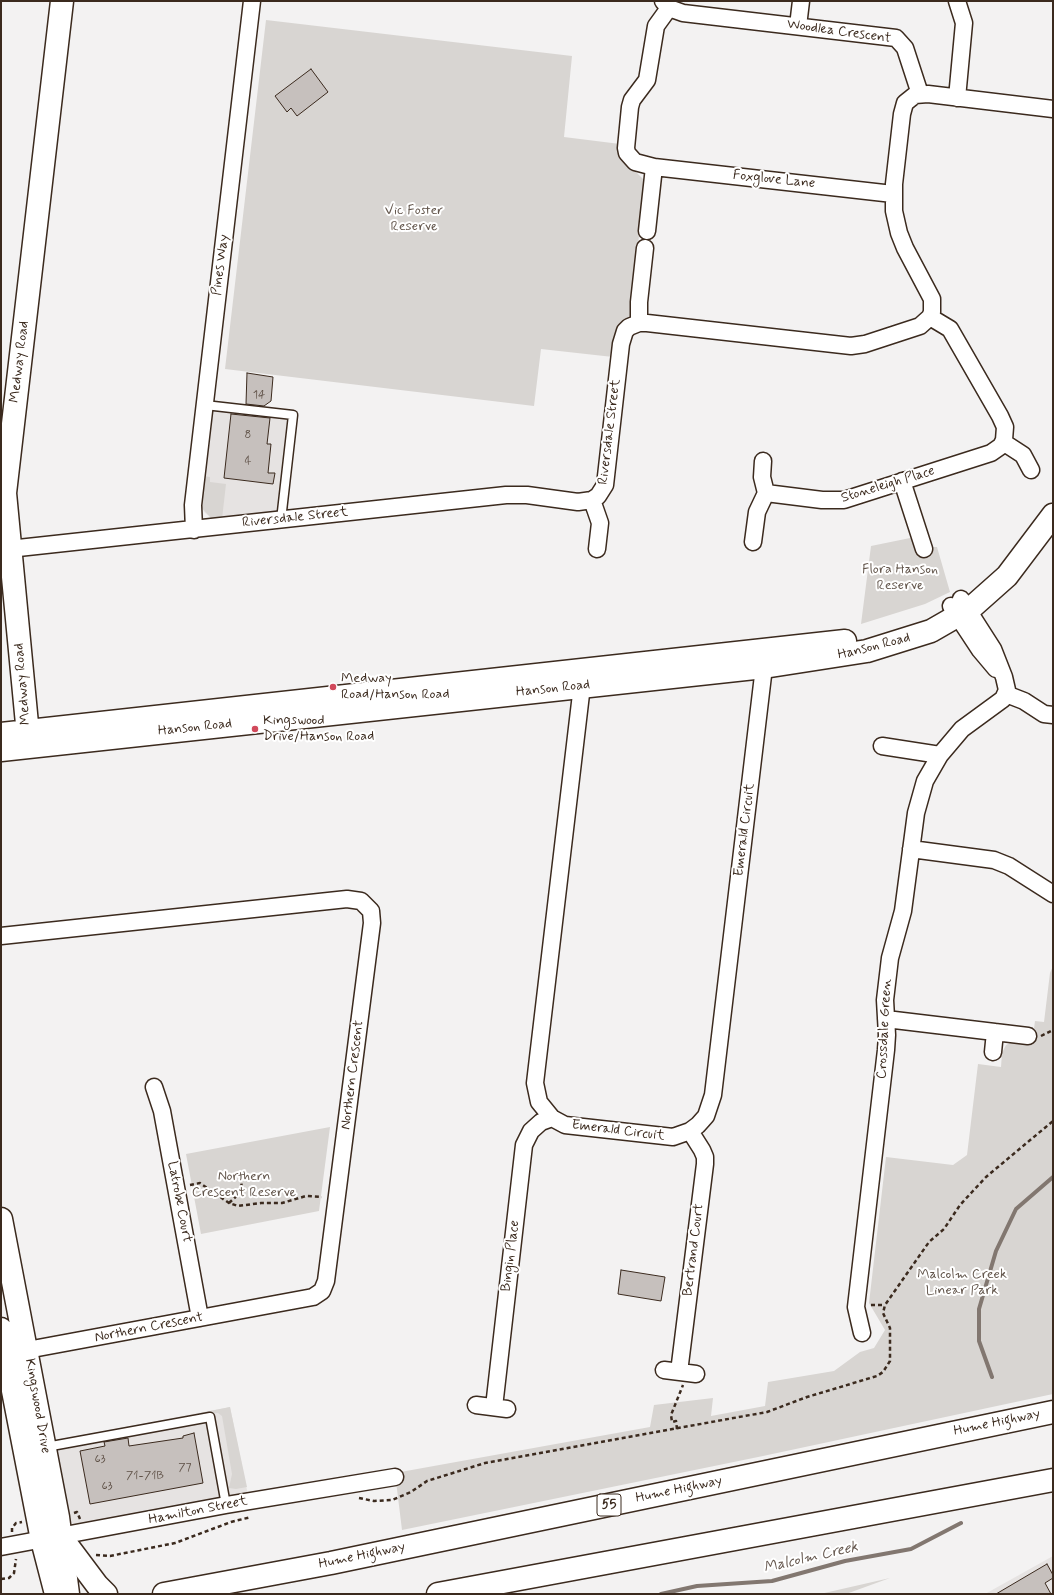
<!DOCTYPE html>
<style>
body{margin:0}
#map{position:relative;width:1054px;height:1595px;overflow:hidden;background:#f3f2f2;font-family:Mynerve,sans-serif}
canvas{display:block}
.frame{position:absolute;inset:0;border:2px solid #3b2a1e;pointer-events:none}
</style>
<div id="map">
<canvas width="1054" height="1595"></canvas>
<div class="frame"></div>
</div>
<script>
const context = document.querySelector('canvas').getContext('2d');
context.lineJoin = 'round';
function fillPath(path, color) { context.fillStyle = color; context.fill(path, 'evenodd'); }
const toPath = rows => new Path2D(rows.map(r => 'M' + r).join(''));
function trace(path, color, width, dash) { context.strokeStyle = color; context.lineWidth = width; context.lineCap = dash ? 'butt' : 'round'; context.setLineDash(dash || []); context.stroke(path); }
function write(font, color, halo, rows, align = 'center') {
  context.font = font + ' Mynerve,sans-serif'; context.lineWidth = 4; context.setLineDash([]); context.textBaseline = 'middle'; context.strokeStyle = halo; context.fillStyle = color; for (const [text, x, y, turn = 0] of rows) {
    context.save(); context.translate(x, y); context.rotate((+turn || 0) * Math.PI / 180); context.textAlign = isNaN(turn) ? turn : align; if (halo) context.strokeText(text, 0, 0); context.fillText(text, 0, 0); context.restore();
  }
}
fillPath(toPath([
 [213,401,298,411,286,504,292,512,221,520,211,518,204,512,201,505],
 [230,1407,248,1495,79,1525,70,1523,51,1441],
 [1053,1556,1053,1594,985,1594]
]), '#e6e3e2');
fillPath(toPath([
 [266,20,572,56,564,137,620,144,627,163,645,181,630,318,618,329,613,357,541,349,534,406,225,369],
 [204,476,210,477,210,482,226,484,222,519,211,518,202,508],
 [915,537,929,547,937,547,950,592,925,604,861,624,871,546],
 [1053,966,1053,1394,763,1456,402,1530,395,1473,650,1427,654,1405,713,1398,711,1416,765,1406,768,1382,834,1371,860,1352,874,1348,885,1330,869,1303,886,1157,953,1165,967,1155,978,1064,1001,1067,1002,1053,1006,1045,1012,1042,1032,1044,1035,1021,1044,1022,1050,973],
 [330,1127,319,1211,201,1234,186,1154],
 [230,1407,247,1487,236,1489,229,1488,232,1474,222,1416,218,1413,206,1414,200,1413],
 [890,1578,846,1594,820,1594]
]), '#d8d5d2');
trace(toPath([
 [992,1377,979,1341,979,1309,996,1251,1016,1209,1053,1177],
 [661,1594,697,1586,772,1581,845,1561,911,1549,961,1523]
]), '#827770', 4);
const building = toPath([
 [311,69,328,92,297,116,291,108,287,112,275,96,311,69],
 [247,373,273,377,271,401,264,406,246,404,247,373],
 [231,414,270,418,267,444,271,444,268,473,275,473,273,484,224,478,231,414],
 [621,1270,665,1277,661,1301,618,1294,621,1270],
 [194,1433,203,1483,90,1504,80,1451,105,1446,104,1442,128,1438,129,1446,183,1438,183,1436,194,1433],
 [1047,1564,1053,1575,1053,1578,1045,1583,1051,1594,996,1594,1047,1564]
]);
fillPath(building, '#c6c0bd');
trace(building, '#3b2a1e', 1);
const lane = toPath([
 [205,405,293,415,281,520],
 [46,1447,210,1417,226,1505]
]);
const street = toPath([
 [663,1,669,8,683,13,896,38,905,48,920,94],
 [957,1,964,23,957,98],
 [669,8,656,26,647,80,632,100,630,107,626,148,627,153,635,162,654,167,893,194],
 [798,26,801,1],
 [647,231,654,167],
 [639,323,639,302,645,248],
 [1003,442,1023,455,1031,470],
 [902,481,924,549],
 [766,493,822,500,844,500,991,453,1001,446,1004,440,1005,427,1000,416,950,329,930,317],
 [592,500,600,523,597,549],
 [194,530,193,505,252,1],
 [753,542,757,512,766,493,762,477,763,461],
 [9,549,506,495,527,495,578,502,592,500,598,496,605,485,621,344,625,331,629,327,639,323,647,323,851,346,865,344,920,326,930,317,932,312,932,299,905,248,899,233,894,211,894,184,902,114,905,103,915,95,928,94,1053,109],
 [951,606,980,650,996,669],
 [580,677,581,694,535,1083,539,1102,552,1118,565,1125,673,1137,690,1131,698,1125,706,1116,713,1095,764,667],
 [1006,694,1024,701,1044,714,1053,715],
 [882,746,940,755],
 [911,849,994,860,1009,866,1053,894],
 [1,936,347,899,361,901,371,911,372,923,326,1281,322,1291,313,1297,27,1350,16,1355],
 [886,1019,1028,1036],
 [993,1052,995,1032],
 [154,1087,162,1111,200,1318],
 [862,1333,856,1307,886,1050,887,1035,885,1000,890,958,903,911,916,813,925,781,940,755,962,729,1003,699,1007,690,1004,677,993,649,961,599],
 [664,1370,696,1374],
 [679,1372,705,1164,705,1157,702,1150,690,1131],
 [476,1405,507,1409],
 [494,1407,524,1145,531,1131,541,1122,552,1118],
 [1,1547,226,1505,395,1477]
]);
const secondary = toPath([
 [1,734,845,641],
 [29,745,5,493,62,1],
 [1,750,764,667,867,651,931,631,971,608,1007,576,1053,515],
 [1,1219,58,1517,68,1594],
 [1,1329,42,1540,56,1594]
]);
const highway = toPath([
 [61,1537,97,1585,106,1594],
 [164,1594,331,1563,1053,1412],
 [438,1594,1053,1480]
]);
trace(lane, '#3b2a1e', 11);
trace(street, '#3b2a1e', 19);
trace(secondary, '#3b2a1e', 25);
trace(highway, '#3b2a1e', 25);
trace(toPath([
 [1041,1036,1053,1030],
 [190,1185,200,1183,229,1203,238,1206,261,1203,282,1203,306,1196,322,1197],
 [229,1203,242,1191,241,1179],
 [871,1305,885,1305],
 [677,1429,676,1421,672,1422,671,1415,683,1385],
 [359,1498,374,1501,392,1500,411,1492,427,1481,485,1463,767,1412,807,1397,877,1376,883,1372,890,1361,890,1328,883,1313,885,1305,929,1242,944,1229,960,1205,972,1192,986,1177,1053,1121],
 [74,1513,77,1512,80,1519],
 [12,1532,12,1528,16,1523,22,1522],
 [96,1555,110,1556,175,1543,231,1522,251,1517],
 [1,1579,9,1578,14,1573,16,1559]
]), '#3b2a1e', 2.5, [4, 3]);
trace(lane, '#fff', 8);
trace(street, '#fff', 16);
trace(secondary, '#fff', 22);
trace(highway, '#fff', 22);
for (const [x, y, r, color] of [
 [333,687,4,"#d1495b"],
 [255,729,4,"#d1495b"]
]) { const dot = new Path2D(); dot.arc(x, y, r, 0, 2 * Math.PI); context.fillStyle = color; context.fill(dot); trace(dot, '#fff', 1.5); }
write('12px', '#5e5046', null, [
 ["14",259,395],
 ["8",248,435],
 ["4",248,461],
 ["63",100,1459],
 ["77",185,1468],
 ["71-71B",145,1476],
 ["63",107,1486]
]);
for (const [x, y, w] of [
 [609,1505,24]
]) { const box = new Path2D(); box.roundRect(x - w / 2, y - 11, w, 22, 3); context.fillStyle = '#fff'; context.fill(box); trace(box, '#3b2a1e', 1); }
write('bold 13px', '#3b2a1e', null, [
 ["55",609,1505]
]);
write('14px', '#3b2a1e', '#fff', [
 ["Woodlea Crescent",839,32,8],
 ["Foxglove Lane",774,180,6],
 ["Pines Way",221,265,-83],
 ["Medway Road",20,362,-83],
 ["Riversdale Street",610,432,-83],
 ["Stoneleigh Place",888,485,-17],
 ["Riversdale Street",295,518,-6],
 ["Hanson Road",874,647,-14],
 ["Medway Road",23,684,-95],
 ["Hanson Road",553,689,-6],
 ["Hanson Road",195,728,-6],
 ["Emerald Circuit",745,830,-83],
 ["Crossdale Green",885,1029,-87],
 ["Northern Crescent",353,1075,-83],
 ["Emerald Circuit",618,1131,7],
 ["Latrobe Court",179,1202,79],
 ["Bertrand Court",694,1250,-83],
 ["Bingin Place",511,1256,-83],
 ["Northern Crescent",149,1328,-11],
 ["Kingswood Drive",37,1406,80],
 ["Hume Highway",997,1423,-12],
 ["Hume Highway",679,1490,-12],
 ["Hamilton Street",198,1511,-11],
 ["Hume Highway",362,1556,-12]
]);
write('14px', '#62554b', '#fff', [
 ["Vic Foster",414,211],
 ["Reserve",414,227],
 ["Flora Hanson",900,570],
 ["Reserve",900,586],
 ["Northern",244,1177],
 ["Crescent Reserve",244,1193],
 ["Malcolm Creek",962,1275],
 ["Linear Park",962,1291]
]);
write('14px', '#3b2a1e', '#fff', [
 ["Medway",341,679],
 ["Road/Hanson Road",341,695],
 ["Kingswood",263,721],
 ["Drive/Hanson Road",263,737]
], 'left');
write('italic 15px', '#65574e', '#fff', [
 ["Malcolm Creek",811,1558,-13]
]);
</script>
